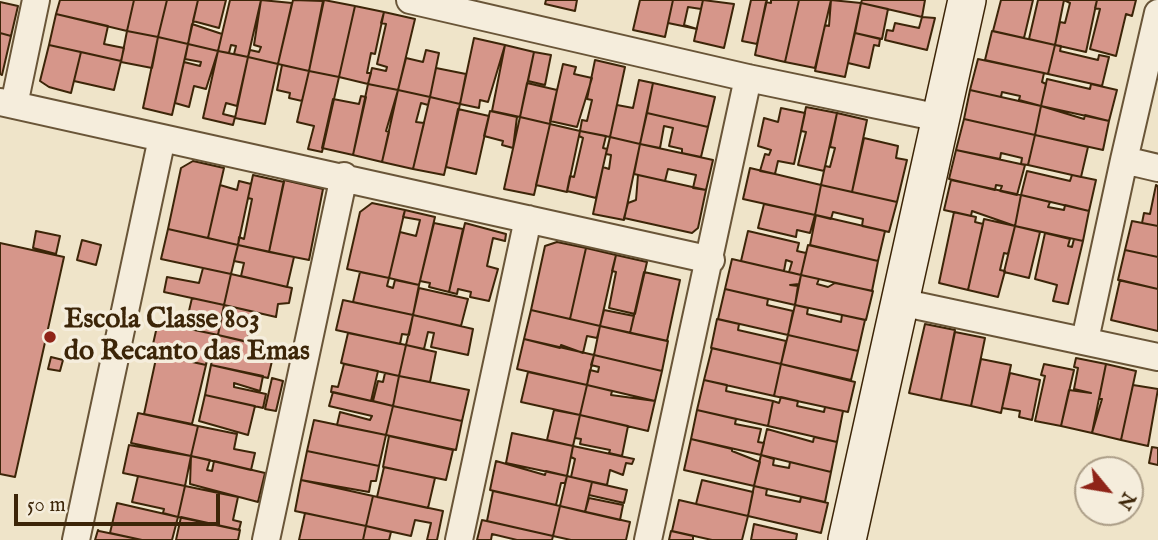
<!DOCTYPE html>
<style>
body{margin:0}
#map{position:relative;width:1158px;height:540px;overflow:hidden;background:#efe4c9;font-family:"IM FELL English",serif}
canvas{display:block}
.north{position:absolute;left:1074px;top:456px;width:70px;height:70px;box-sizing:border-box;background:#f5eddc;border:2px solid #ab9d87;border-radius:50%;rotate:120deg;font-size:19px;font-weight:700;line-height:28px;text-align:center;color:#3c2508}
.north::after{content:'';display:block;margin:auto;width:24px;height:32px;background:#8f2418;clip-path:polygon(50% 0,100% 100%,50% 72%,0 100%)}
.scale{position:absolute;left:14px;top:494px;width:206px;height:32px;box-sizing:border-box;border:4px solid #3c2508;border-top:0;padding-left:9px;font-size:21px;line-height:24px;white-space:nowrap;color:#3c2508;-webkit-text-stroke:5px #f5eddc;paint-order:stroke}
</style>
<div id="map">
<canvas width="1158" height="540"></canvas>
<div class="north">N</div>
<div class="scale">50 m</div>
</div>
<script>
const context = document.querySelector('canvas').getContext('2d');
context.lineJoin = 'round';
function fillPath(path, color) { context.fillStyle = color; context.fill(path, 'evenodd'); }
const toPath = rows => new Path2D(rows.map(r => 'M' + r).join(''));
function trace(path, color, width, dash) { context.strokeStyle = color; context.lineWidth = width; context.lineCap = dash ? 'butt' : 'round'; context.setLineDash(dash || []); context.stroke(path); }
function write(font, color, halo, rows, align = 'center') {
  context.font = font + ' "IM FELL English",serif'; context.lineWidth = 7; context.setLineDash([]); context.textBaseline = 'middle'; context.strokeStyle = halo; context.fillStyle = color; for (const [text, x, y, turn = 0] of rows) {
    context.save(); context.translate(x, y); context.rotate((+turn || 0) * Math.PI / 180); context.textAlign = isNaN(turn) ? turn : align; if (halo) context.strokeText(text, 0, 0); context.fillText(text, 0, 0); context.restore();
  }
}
const building = toPath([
 [60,0,134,0,127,31,56,14,60,0],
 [134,0,167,0,158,37,127,31,134,0],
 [167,0,198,0,188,44,158,37,167,0],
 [198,0,226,0,219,28,193,21,198,0],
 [230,0,261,0,248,57,234,54,236,46,231,45,229,53,218,51,230,0],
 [261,0,292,3,278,64,248,57,250,50,259,52,261,47,254,45,261,0],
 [293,0,323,1,309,71,278,64,293,0],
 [324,0,355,6,339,77,309,71,324,0],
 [546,0,577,0,575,11,545,4,546,0],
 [640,0,673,0,665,37,633,30,640,0],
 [673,0,703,0,701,9,688,7,684,25,697,29,668,23,673,0],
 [703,0,734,4,724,48,694,41,703,0],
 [751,0,767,0,757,44,742,41,751,0],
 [771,0,799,0,785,62,755,55,766,2,771,3,771,0],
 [799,0,831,0,815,68,785,62,799,0],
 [831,0,861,3,845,77,815,71,825,25,829,26,831,0],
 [862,0,925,0,922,17,861,3,862,0],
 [1001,0,1033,0,1024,38,993,31,1001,0],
 [1038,0,1064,0,1055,45,1029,39,1038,0],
 [1064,0,1097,0,1086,52,1055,45,1060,22,1065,23,1070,3,1064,0],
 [1097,0,1136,0,1132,16,1126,14,1116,56,1090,49,1100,9,1095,8,1097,0],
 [0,2,18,6,11,36,0,33,0,2],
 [861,3,888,9,882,39,855,33,861,3],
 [355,6,384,12,375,54,371,53,367,73,371,73,368,84,339,77,355,6],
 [384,12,415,19,398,90,368,84,372,68,386,71,387,67,377,64,386,24,381,23,384,12],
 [56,14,108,26,104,44,124,48,121,61,49,45,56,14],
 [922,17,935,18,927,50,885,40,887,30,893,31,895,23,919,28,922,17],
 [192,24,222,34,218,51,188,44,192,24],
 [127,31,158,37,152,68,121,62,127,31],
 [992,31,1055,45,1048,74,985,60,992,31],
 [0,33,11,36,2,75,0,74,0,33],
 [855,33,880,39,879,46,874,45,869,68,848,63,855,33],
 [158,37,188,44,172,115,143,108,158,37],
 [474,38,505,45,488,102,480,100,479,108,460,104,474,38],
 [188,44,218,51,206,89,194,86,189,107,175,103,184,62,200,66,201,62,185,59,188,44],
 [49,45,81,52,71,93,49,87,40,81,49,45],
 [505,45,534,52,520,117,492,111,505,45],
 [1055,45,1061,46,1060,51,1098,60,1099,55,1109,57,1102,86,1048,74,1055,45],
 [426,50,439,53,430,97,398,90,406,58,423,62,426,50],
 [218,51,248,57,237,106,226,103,223,114,235,117,233,125,203,118,218,51],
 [81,52,121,61,114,90,74,81,81,52],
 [534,52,551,55,545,85,528,81,534,52],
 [248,57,278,64,265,124,235,118,248,57],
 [978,59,1044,73,1042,82,1046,84,1041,106,1019,100,1020,96,1002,92,1001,97,970,90,978,59],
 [595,60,625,67,610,137,580,131,582,120,587,121,592,100,587,99,595,60],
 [563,64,576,67,574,74,592,78,577,127,550,121,563,64],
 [282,65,309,71,302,101,289,98,290,93,277,90,282,65],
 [436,68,466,74,460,104,430,97,436,68],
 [309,71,339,77,322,152,308,149,314,126,297,122,309,71],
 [1047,79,1090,89,1091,84,1117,90,1109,121,1041,106,1047,79],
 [639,80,653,83,640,144,610,137,617,105,633,108,639,80],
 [527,83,557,90,550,124,520,117,527,83],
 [653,83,715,97,708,127,647,113,653,83],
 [368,84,398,90,386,131,389,132,382,162,353,155,368,84],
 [398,90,430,97,428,105,421,103,416,122,424,123,413,169,382,162,398,90],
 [970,90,1041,106,1035,135,964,119,970,90],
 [361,96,366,97,353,155,322,148,333,99,359,104,361,96],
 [430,97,460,104,444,175,413,169,430,97],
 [1041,106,1084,119,1085,115,1109,121,1103,150,1035,135,1041,106],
 [806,107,837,113,824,171,798,165,806,132,801,131,806,107],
 [781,108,805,113,794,164,778,161,775,174,760,171,765,154,769,155,771,150,758,146,764,118,778,122,781,108],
 [458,109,489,116,476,174,446,167,458,109],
 [490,111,517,117,513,148,502,145,503,141,484,136,490,111],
 [647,113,708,127,701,157,682,153,682,149,669,146,673,128,664,126,660,148,640,144,647,113],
 [837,113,867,120,852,192,821,185,825,166,830,167,835,148,830,147,837,113],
 [520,117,550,124,534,195,504,189,520,117],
 [964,119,1035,135,1028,165,1021,164,1022,158,1001,153,1000,159,956,150,964,119],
 [550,124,580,131,567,192,536,185,550,124],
 [580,131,606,136,603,148,607,149,596,198,567,191,570,176,574,177,583,138,579,136,580,131],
 [1035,135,1088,147,1081,177,1028,165,1035,135],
 [610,137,640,144,624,220,593,214,603,167,609,169,611,155,606,154,610,137],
 [864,138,898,146,896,158,907,160,897,202,852,192,864,138],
 [640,144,713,160,706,190,693,188,696,175,668,169,665,181,634,174,640,144],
 [956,150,1025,165,1017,195,1000,191,1002,186,996,185,995,190,949,179,956,150],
 [193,161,224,168,208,238,168,229,181,168,193,161],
 [750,168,821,185,815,215,743,199,750,168],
 [1027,171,1070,181,1072,175,1096,180,1089,211,1021,195,1027,171],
 [253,175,284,182,269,252,238,245,239,237,244,239,252,199,248,198,253,175],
 [638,175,706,190,698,228,692,233,624,218,628,203,636,200,638,175],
 [284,180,323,189,309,260,269,252,284,180],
 [951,180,1021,195,1015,226,972,211,971,216,944,210,951,180],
 [239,181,251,184,238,245,208,238,220,185,237,190,239,181],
 [821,185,897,202,889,232,862,226,863,219,833,212,831,219,815,215,821,185],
 [1156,185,1158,186,1158,226,1142,223,1144,213,1150,214,1156,185],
 [1021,195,1050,202,1048,207,1064,210,1065,205,1089,211,1083,241,1015,226,1021,195],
 [372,203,405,210,389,278,347,269,360,212,372,203],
 [764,204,815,215,810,233,797,230,796,237,758,228,764,204],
 [405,210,435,217,419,285,389,278,400,232,416,236,420,220,403,217,405,210],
 [954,212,976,217,975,222,983,224,968,290,939,283,954,212],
 [816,215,885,231,878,261,810,245,816,215],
 [984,219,1015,226,1008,254,1004,253,1000,270,1005,271,998,297,968,290,984,219],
 [1132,221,1158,226,1158,257,1125,250,1132,221],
 [434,223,463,229,449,292,429,287,430,283,420,281,434,223],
 [465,223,506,234,505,241,493,238,487,266,498,269,489,301,470,297,471,292,458,289,457,294,449,292,465,223],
 [1015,226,1040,232,1029,278,1004,272,1015,226],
 [168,229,238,245,231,274,161,259,168,229],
 [36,231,60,236,56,254,33,248,36,231],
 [748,231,799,243,797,251,806,253,801,275,789,272,792,262,786,260,784,271,741,261,748,231],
 [1045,233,1070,239,1068,246,1072,247,1074,239,1083,241,1068,304,1053,301,1057,285,1035,279,1045,233],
 [82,240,101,245,96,265,77,260,82,240],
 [557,242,586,248,570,319,531,310,545,246,557,242],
 [0,243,64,257,15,477,0,474,0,243],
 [238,245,294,257,287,287,241,276,244,263,234,261,238,245],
 [808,245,878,261,872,291,801,275,808,245],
 [586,248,616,255,600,326,570,319,586,248],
 [1125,250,1158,257,1158,289,1118,280,1125,250],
 [616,255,647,262,635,314,609,308,616,272,612,271,616,255],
 [732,259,801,275,799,284,790,285,798,286,795,305,725,289,732,259],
 [203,268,231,274,224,305,164,292,167,277,199,283,203,268],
 [360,272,389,278,387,286,393,288,395,280,419,285,413,315,353,302,360,272],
 [644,272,680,280,667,341,630,333,644,272],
 [231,274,292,288,289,303,278,304,276,317,224,305,231,274],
 [801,275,819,279,817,284,828,287,835,283,873,291,866,320,795,305,801,275],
 [1120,280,1158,289,1158,331,1111,320,1120,280],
 [419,288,468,299,461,326,413,315,419,288],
 [725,289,768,299,767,305,793,311,788,335,718,319,725,289],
 [192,298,224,305,218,335,185,328,192,298],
 [343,300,413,315,409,335,402,334,400,344,336,330,343,300],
 [224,305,255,312,247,342,218,335,224,305],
 [795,305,808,308,807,314,841,322,842,315,865,320,858,351,788,335,795,305],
 [531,310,600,326,597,338,587,336,583,353,561,345,560,348,524,339,531,310],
 [604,310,634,316,630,333,600,326,604,310],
 [413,315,473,329,468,355,431,347,434,333,428,332,424,349,406,345,413,315],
 [717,319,739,324,738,330,786,341,781,364,711,348,717,319],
 [158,322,218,335,213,356,208,355,206,365,151,353,158,322],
 [925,324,955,330,941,400,909,393,925,324],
 [600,326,668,341,662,371,594,355,600,326],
 [955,332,985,338,971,406,941,400,955,332],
 [348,333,406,345,399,376,341,363,348,333],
 [218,335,275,348,268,378,211,365,218,335],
 [788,335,858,351,851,380,781,364,788,335],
 [524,339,594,355,587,385,517,369,524,339],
 [406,345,436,352,430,382,399,376,406,345],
 [712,348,781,364,774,396,704,380,712,348],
 [157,354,206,365,192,424,144,414,157,354],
 [594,355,662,371,655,401,587,385,590,370,598,372,599,367,591,365,594,355],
 [51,357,63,360,60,371,48,369,51,357],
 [1076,358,1106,364,1092,433,1061,426,1069,390,1091,393,1074,389,1078,368,1074,367,1076,358],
 [981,359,1011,365,1001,413,971,406,981,359],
 [344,364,378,371,371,401,331,392,332,386,338,387,344,364],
 [781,364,855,382,848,412,774,396,781,364],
 [1044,364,1074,370,1061,426,1035,421,1045,376,1041,375,1044,364],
 [1106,364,1136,371,1121,440,1092,433,1102,399,1099,399,1106,364],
 [211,365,263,376,260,391,234,383,234,387,266,394,263,408,205,395,211,365],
 [528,372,587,385,580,415,521,402,528,372],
 [385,373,399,376,393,406,373,401,378,381,383,382,385,373],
 [1010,373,1040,380,1032,420,1019,417,1020,411,1002,408,1010,373],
 [399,376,469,390,462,421,393,406,399,376],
 [272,378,283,381,276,411,265,409,272,378],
 [704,380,727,385,726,391,773,401,768,426,697,410,704,380],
 [587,385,612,391,611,395,655,401,648,431,580,415,587,385],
 [1133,385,1158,389,1148,446,1121,440,1133,385],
 [333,392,393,406,386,435,337,425,340,412,370,420,372,416,329,406,333,392],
 [205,395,255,406,248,435,199,421,205,395],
 [781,397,798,401,797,406,824,412,825,407,843,411,837,442,768,426,773,401,779,403,781,397],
 [393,406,462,421,456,450,386,435,393,406],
 [554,410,580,415,573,446,547,440,554,410],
 [697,410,736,419,735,424,761,429,758,442,764,443,761,455,691,439,697,410],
 [138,413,198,426,191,456,131,443,138,413],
 [580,415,628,426,622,456,609,453,610,450,580,444,581,439,575,438,580,415],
 [314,420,386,435,379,466,307,451,314,420],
 [198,426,237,434,234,449,255,453,251,470,191,456,198,426],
 [767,429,813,442,814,437,837,442,831,472,761,455,767,429],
 [512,433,573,446,567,476,506,463,512,433],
 [389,436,453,450,446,480,383,467,389,436],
 [691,439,732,449,732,451,760,462,754,486,684,470,691,439],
 [129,445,191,456,185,486,123,473,129,445],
 [573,446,634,459,632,464,626,463,623,475,610,470,607,485,571,477,575,459,571,457,573,446],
 [1152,447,1158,448,1158,465,1149,463,1152,447],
 [307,451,379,466,376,481,371,481,369,492,301,480,307,451],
 [761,455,774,459,773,465,789,468,790,462,831,472,825,502,754,486,761,455],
 [191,456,210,460,207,470,212,471,214,461,265,473,258,502,190,484,191,456],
 [496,461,545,475,546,471,567,476,565,483,561,483,556,505,490,490,496,461],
 [384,467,435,478,428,508,377,497,384,467],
 [138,476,185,486,178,517,163,513,164,509,132,502,138,476],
 [567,476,592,482,585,512,560,506,567,476],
 [301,480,373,496,366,526,295,511,301,480],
 [702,480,753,492,748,516,696,504,702,480],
 [592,482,627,490,624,503,589,495,592,482],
 [185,486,238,497,233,520,241,522,239,530,178,517,185,486],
 [754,486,767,489,766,495,800,502,801,497,828,503,821,533,748,516,754,486],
 [493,491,560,506,553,536,487,521,493,491],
 [373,496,443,511,437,540,427,540,431,523,415,520,411,536,366,526,373,496],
 [589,498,623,505,620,520,585,512,589,498],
 [679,500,748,516,742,540,712,540,672,531,679,500],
 [117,503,178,517,172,540,142,540,110,533,117,503],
 [560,506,630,522,626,540,571,540,553,536,560,506],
 [305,513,366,526,363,540,299,540,305,513],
 [181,517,240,530,238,540,176,540,181,517],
 [482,520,553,536,552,540,517,540,492,534,491,540,477,540,482,520],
 [754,524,797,534,796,540,751,540,754,524],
 [366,526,391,532,389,540,363,540,366,526],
 [98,530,99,531,142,540,95,540,98,530],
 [671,531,693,536,693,540,669,540,671,531]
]);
fillPath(building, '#d6968a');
trace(building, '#3c2508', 2);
const street = toPath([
 [410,0,748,78,940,118],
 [1158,13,1124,160,1158,168],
 [0,102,711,260],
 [14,105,36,0],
 [900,302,1158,357],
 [1085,340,1124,160],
 [76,540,162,138],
 [266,540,344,176],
 [459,540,528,219],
 [648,540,748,78]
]);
const secondary = toPath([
 [847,540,967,0]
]);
trace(street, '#695538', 30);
trace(secondary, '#3c2508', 40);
trace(street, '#f5eddc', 26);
trace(secondary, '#f5eddc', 37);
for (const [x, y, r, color] of [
 [50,337,7,"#8f2418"]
]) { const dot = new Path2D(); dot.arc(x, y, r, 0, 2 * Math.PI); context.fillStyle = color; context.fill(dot); trace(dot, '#f5eddc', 2.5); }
write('bold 28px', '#3c2508', '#f5eddc', [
 ["Escola Classe 803",64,321],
 ["do Recanto das Emas",64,353]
], 'left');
</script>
